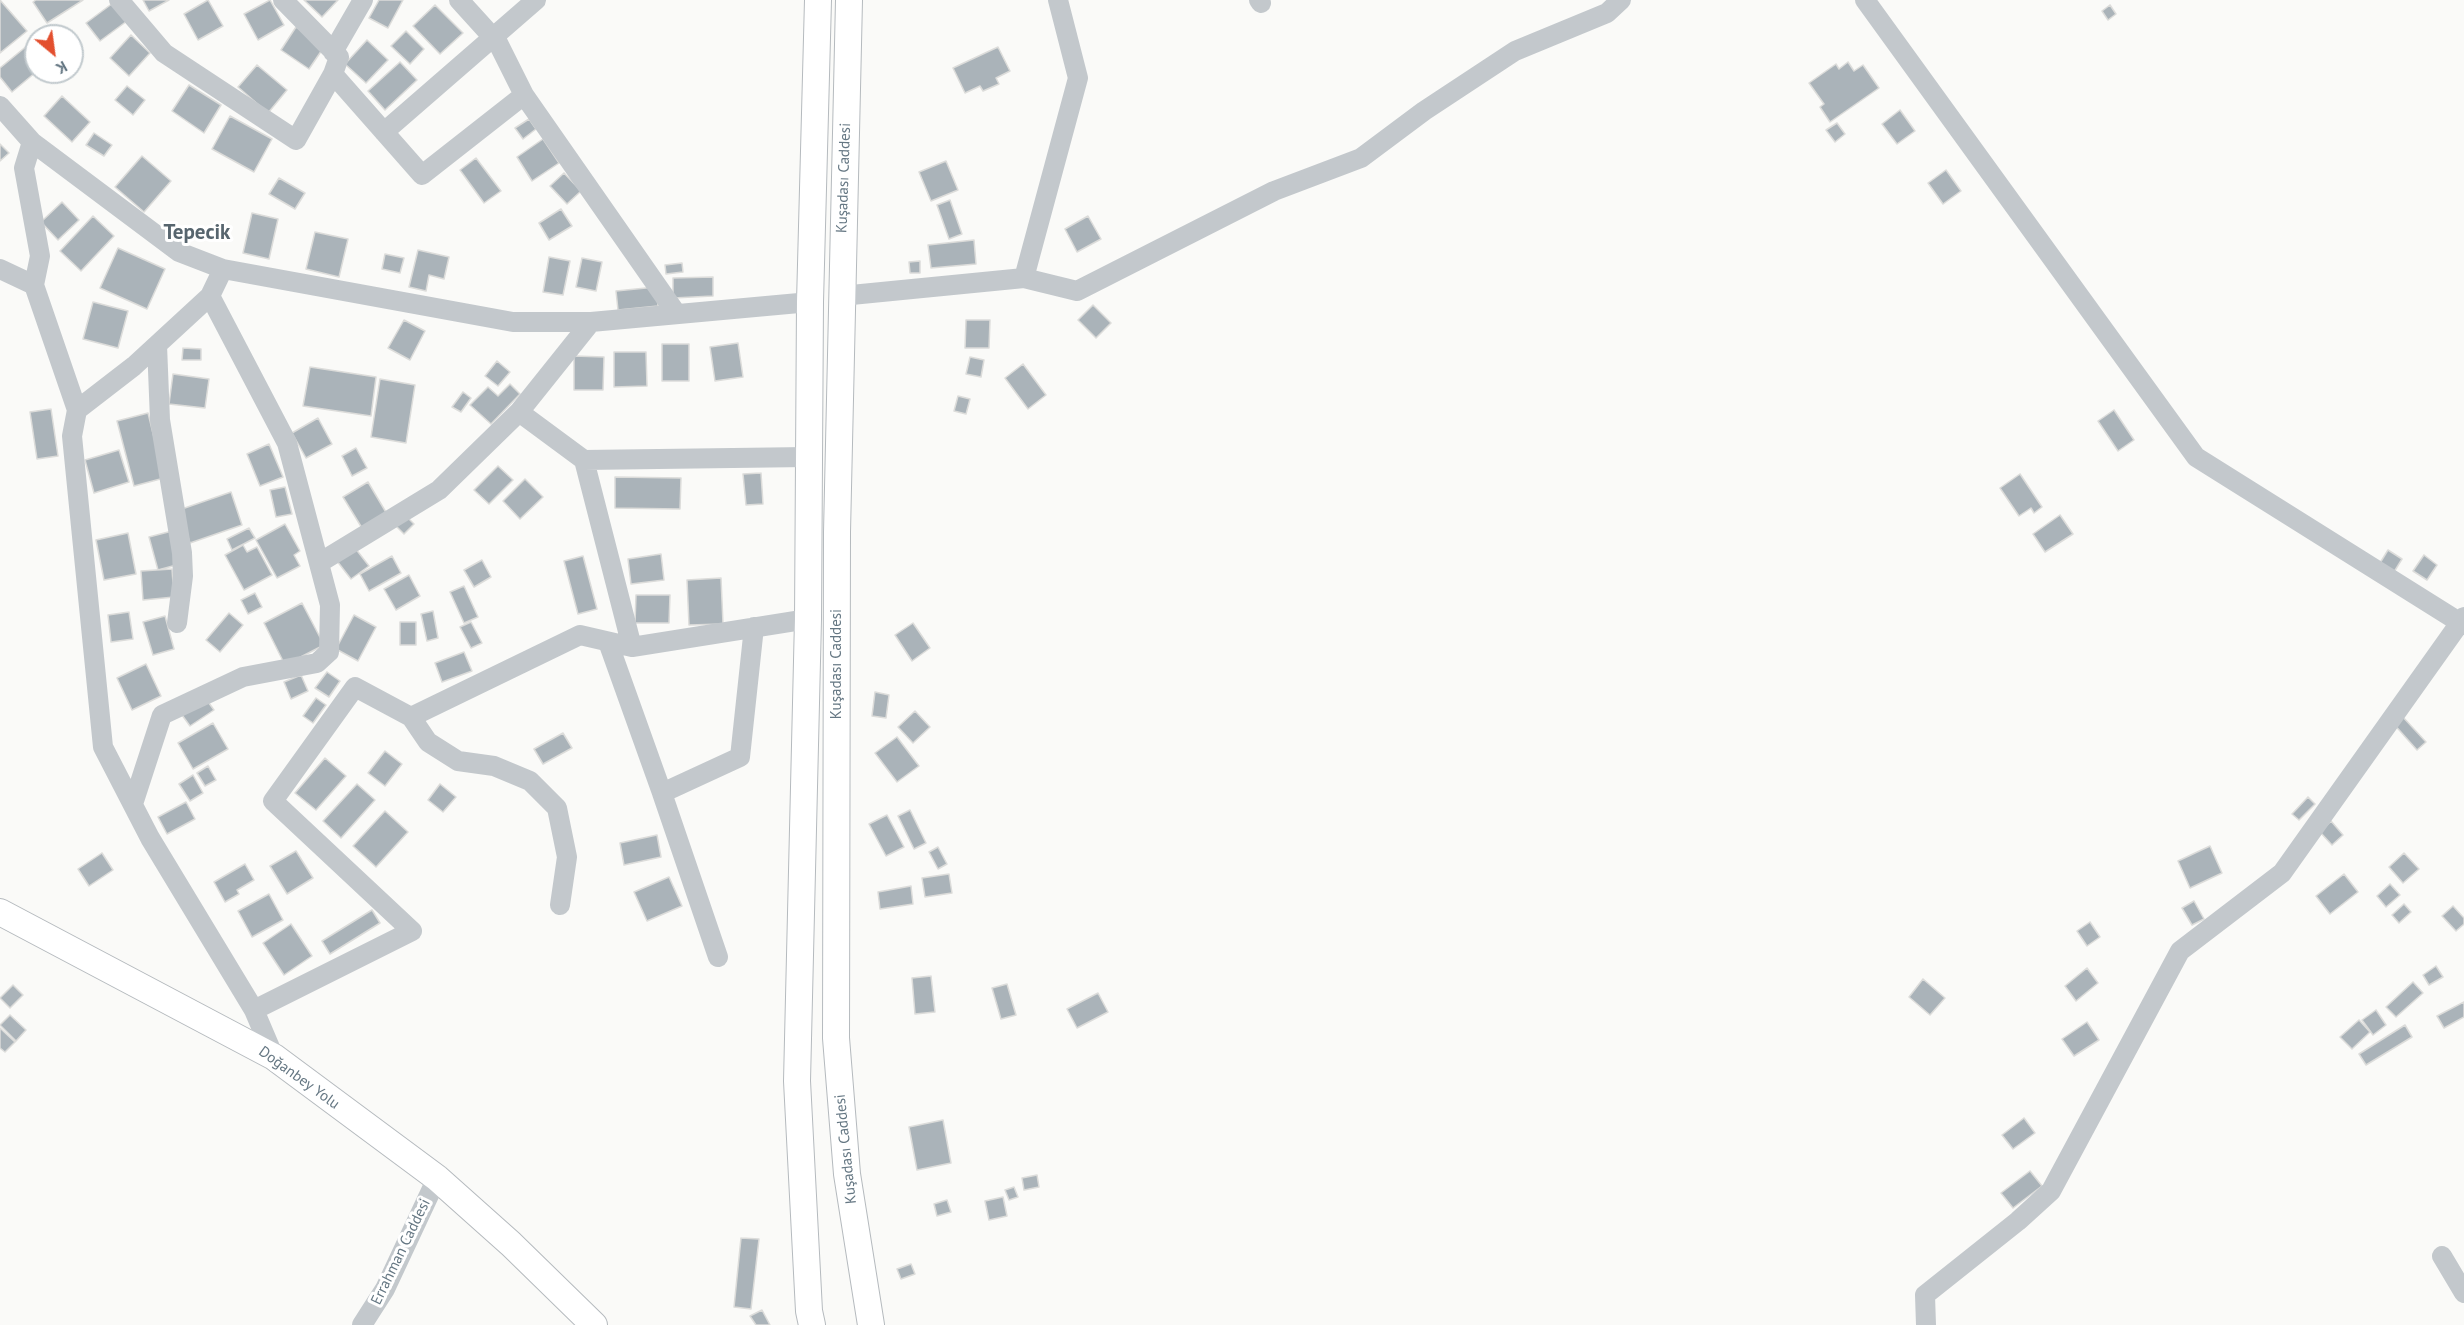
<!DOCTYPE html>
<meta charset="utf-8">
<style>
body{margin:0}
#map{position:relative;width:2464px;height:1325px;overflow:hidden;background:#fafaf8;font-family:"PT Sans",sans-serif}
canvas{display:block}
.north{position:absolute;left:24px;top:24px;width:60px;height:60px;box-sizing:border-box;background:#fff;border:2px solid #c1c9cd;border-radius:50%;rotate:151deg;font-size:16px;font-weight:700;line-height:24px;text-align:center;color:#657783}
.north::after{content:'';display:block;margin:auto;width:21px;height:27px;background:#e34f2e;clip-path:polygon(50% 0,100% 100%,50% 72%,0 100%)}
</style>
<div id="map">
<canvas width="2464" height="1325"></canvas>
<div class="north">K</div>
</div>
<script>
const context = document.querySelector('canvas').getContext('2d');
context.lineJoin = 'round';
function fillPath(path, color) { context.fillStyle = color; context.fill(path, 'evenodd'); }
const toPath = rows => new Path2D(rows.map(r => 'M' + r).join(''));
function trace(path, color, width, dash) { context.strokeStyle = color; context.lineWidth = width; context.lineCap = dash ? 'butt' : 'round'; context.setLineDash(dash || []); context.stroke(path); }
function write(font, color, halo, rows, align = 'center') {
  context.font = font + ' "PT Sans",sans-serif'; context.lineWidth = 6; context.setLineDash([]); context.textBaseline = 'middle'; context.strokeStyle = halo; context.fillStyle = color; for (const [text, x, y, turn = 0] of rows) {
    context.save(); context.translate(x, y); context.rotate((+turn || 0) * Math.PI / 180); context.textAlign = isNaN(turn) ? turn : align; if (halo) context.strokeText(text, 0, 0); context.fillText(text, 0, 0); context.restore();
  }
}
const building = toPath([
 [0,0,27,31,0,53,0,0],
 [36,0,83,0,47,23,33,2,36,0],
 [143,0,169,0,149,11,143,0],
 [208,0,223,26,198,40,184,14,208,0],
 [270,0,284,25,258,40,244,14,270,0],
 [304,0,338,0,322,17,304,0],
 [379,0,403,0,388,28,369,18,379,0],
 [113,3,127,21,100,41,86,23,113,3],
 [435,5,463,33,440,54,413,26,435,5],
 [2110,5,2116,14,2108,20,2102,11,2110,5],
 [296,27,324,47,309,69,281,50,296,27],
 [406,31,424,49,410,64,391,46,406,31],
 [131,35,150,53,129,76,110,58,131,35],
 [367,40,388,60,366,83,345,64,367,40],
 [28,45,36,54,36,72,12,92,0,77,0,68,28,45],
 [998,47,1010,71,996,78,999,84,983,91,980,86,965,93,953,68,998,47],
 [400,62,417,80,385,110,368,91,400,62],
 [1848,62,1854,71,1863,65,1879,88,1830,122,1820,107,1824,104,1809,83,1836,64,1839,69,1848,62],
 [257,65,287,90,268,113,238,87,257,65],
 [189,85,221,105,204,133,172,111,189,85],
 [127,86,145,100,133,115,115,100,127,86],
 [62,96,90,122,72,142,44,116,62,96],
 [1900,110,1915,131,1897,144,1882,124,1900,110],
 [230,116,272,139,254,172,212,149,230,116],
 [529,119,536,129,523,139,515,128,529,119],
 [1837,123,1845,134,1835,142,1826,130,1837,123],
 [94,133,112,145,104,156,86,145,94,133],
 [543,139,559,163,532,181,517,157,543,139],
 [0,144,9,153,0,161,0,144],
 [142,156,171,181,144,212,115,187,142,156],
 [476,158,501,191,484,203,460,170,476,158],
 [946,161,958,190,931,201,919,172,946,161],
 [1946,170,1961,191,1943,204,1928,183,1946,170],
 [564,173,581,191,567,204,550,186,564,173],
 [279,178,305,193,295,209,269,194,279,178],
 [950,200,962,234,949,239,937,205,950,200],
 [62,202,79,220,58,240,41,222,62,202],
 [561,209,572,226,549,240,539,223,561,209],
 [252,213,278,219,269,259,243,253,252,213],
 [93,216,114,236,81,271,60,251,93,216],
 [1088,216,1101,239,1077,252,1065,229,1088,216],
 [315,232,348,239,339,277,306,269,315,232],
 [974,240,976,264,931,268,928,245,974,240],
 [118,248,165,269,147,309,100,288,118,248],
 [418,250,449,257,444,279,429,275,426,291,409,287,418,250],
 [385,254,404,258,400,273,382,269,385,254],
 [549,257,570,261,563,295,543,292,549,257],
 [582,258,602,262,596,291,576,287,582,258],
 [920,261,920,273,910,273,909,262,920,261],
 [682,263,683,272,666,274,665,265,682,263],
 [713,277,713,296,673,298,673,278,713,277],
 [656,287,658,306,618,310,616,291,656,287],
 [93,302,128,311,118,348,83,339,93,302],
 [1093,305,1111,323,1096,338,1078,320,1093,305],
 [404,320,425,331,410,360,388,348,404,320],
 [966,320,990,320,989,348,965,348,966,320],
 [738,343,743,377,715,381,710,347,738,343],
 [662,344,689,344,689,381,662,381,662,344],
 [183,348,201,349,201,360,182,360,183,348],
 [614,352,646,352,647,386,614,387,614,352],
 [574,356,604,357,603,390,574,390,574,356],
 [970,357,984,360,981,377,966,374,970,357],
 [497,361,510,372,498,386,485,376,497,361],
 [1023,364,1046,395,1028,409,1005,378,1023,364],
 [310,367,376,377,371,416,303,406,310,367],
 [173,374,209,379,205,408,169,404,173,374],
 [380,379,415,385,406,443,371,437,380,379],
 [510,384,520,394,491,424,470,405,488,387,498,396,510,384],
 [463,392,471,398,461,412,452,407,463,392],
 [958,396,970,399,966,414,954,411,958,396],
 [51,409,58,456,37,459,30,412,51,409],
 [2114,410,2134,440,2118,451,2098,421,2114,410],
 [148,413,164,478,134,486,117,421,148,413],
 [318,418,332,444,306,458,292,433,318,418],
 [269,444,283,477,260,486,247,454,269,444],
 [356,448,367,468,352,476,342,456,356,448],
 [119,450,129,482,94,493,85,460,119,450],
 [498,466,513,480,489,504,474,490,498,466],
 [761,473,763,504,746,505,743,474,761,473],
 [2020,474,2042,507,2034,513,2031,508,2019,516,2000,488,2020,474],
 [615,477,681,478,680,509,615,508,615,477],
 [525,479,543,497,520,519,503,501,525,479],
 [368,482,387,514,362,528,343,497,368,482],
 [285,487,292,514,276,517,270,490,285,487],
 [231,492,242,525,190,543,179,510,231,492],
 [2060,515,2073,534,2045,552,2033,534,2060,515],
 [406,516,414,524,404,534,396,526,406,516],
 [285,524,300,551,294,555,300,566,277,578,256,540,285,524],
 [249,528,255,538,232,550,227,539,249,528],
 [172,531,180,564,158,570,149,537,172,531],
 [128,533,136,574,104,580,96,540,128,533],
 [243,545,247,552,257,547,272,575,244,590,225,555,243,545],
 [355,548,369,566,351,579,337,561,355,548],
 [2388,550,2402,559,2394,572,2380,563,2388,550],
 [661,554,664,580,631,584,628,559,661,554],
 [2424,555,2437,565,2427,580,2413,571,2424,555],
 [392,556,401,573,369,591,360,574,392,556],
 [583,556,597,609,578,614,564,561,583,556],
 [482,560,491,577,474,587,464,570,482,560],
 [172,569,174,597,143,600,141,571,172,569],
 [409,575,420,596,396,610,384,589,409,575],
 [721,578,723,624,689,625,687,580,721,578],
 [464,586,478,617,464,623,450,592,464,586],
 [255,593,262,607,248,614,241,600,255,593],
 [636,595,670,595,669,623,635,623,636,595],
 [302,603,324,645,285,665,264,623,302,603],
 [433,611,438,638,427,641,421,614,433,611],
 [129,612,133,639,111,642,108,615,129,612],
 [229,613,243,625,220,652,206,640,229,613],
 [354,615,376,627,358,661,336,649,354,615],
 [165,616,174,649,153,655,143,622,165,616],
 [400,622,416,622,416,645,400,645,400,622],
 [471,622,482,643,471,648,460,627,471,622],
 [913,623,930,648,912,661,895,635,913,623],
 [464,652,472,671,442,682,435,663,464,652],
 [146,664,161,696,132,710,117,678,146,664],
 [327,672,340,681,329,697,315,688,327,672],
 [301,675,308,691,291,699,284,682,301,675],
 [875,692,889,695,886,718,872,716,875,692],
 [316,698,326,705,313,723,303,716,316,698],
 [206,699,214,710,190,726,182,715,206,699],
 [915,711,930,727,913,743,898,727,915,711],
 [2401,715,2426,742,2417,750,2392,722,2401,715],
 [213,723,228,749,193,769,178,743,213,723],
 [563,733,572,748,543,764,534,749,563,733],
 [897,737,919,766,897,782,875,753,897,737],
 [385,751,402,764,385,786,368,773,385,751],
 [325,758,346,776,316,810,295,793,325,758],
 [208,766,216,780,205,786,197,773,208,766],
 [193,775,203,793,190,801,179,784,193,775],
 [357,784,375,800,341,838,323,821,357,784],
 [440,784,456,797,443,812,428,800,440,784],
 [2308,797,2315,804,2299,820,2292,814,2308,797],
 [186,802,195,819,167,834,158,817,186,802],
 [910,810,926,843,914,849,898,816,910,810],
 [385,811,408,832,376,867,353,846,385,811],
 [887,815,904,847,886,856,869,824,887,815],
 [2331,821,2343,835,2332,845,2320,832,2331,821],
 [657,835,661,857,624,865,620,843,657,835],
 [2210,846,2222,873,2190,888,2178,861,2210,846],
 [938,847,947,864,938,869,929,852,938,847],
 [296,851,313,878,287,894,270,866,296,851],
 [102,853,113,870,89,886,78,869,102,853],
 [2404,853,2419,869,2403,883,2389,867,2404,853],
 [245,864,254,880,237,890,239,894,225,902,214,882,245,864],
 [949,874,952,893,925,897,922,878,949,874],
 [2344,874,2358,892,2330,914,2316,896,2344,874],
 [669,877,682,906,647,921,634,892,669,877],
 [2390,884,2400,895,2386,907,2377,896,2390,884],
 [911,886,913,904,880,909,878,892,911,886],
 [269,894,283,920,252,937,238,911,269,894],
 [2194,901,2204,919,2192,925,2182,908,2194,901],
 [2404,904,2411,912,2399,923,2392,915,2404,904],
 [2453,906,2464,918,2464,924,2456,931,2442,916,2453,906],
 [372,910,380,923,330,954,322,941,372,910],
 [2090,922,2100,937,2087,946,2077,931,2090,922],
 [291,924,312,956,284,975,263,943,291,924],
 [2436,966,2443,977,2429,985,2423,975,2436,966],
 [2087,968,2098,983,2076,1001,2065,986,2087,968],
 [931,976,935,1012,915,1014,912,978,931,976],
 [1923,979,1945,998,1930,1015,1909,997,1923,979],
 [2413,982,2423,993,2396,1017,2386,1007,2413,982],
 [1007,984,1016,1015,1001,1019,992,988,1007,984],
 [13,985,23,995,10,1008,0,998,13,985],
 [1098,993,1108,1012,1077,1028,1067,1009,1098,993],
 [2464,1002,2464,1017,2444,1028,2437,1016,2464,1002],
 [2376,1010,2386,1025,2373,1035,2362,1020,2376,1010],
 [10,1015,26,1030,16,1041,0,1025,10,1015],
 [2359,1020,2370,1032,2352,1049,2340,1037,2359,1020],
 [2087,1022,2099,1040,2074,1056,2062,1039,2087,1022],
 [2405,1025,2412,1037,2366,1065,2359,1054,2405,1025],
 [0,1028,15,1042,5,1052,0,1048,0,1028],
 [2024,1118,2035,1133,2013,1149,2002,1135,2024,1118],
 [943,1120,951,1163,917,1170,909,1127,943,1120],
 [2030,1171,2042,1186,2013,1208,2001,1193,2030,1171],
 [1037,1175,1039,1187,1024,1190,1022,1178,1037,1175],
 [1014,1187,1018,1197,1009,1200,1005,1190,1014,1187],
 [1003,1197,1007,1216,989,1220,985,1201,1003,1197],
 [947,1200,951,1212,937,1216,934,1204,947,1200],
 [741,1238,759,1239,751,1309,734,1307,741,1238],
 [911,1264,915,1274,901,1279,897,1269,911,1264],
 [762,1310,770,1325,756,1325,750,1316,762,1310]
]);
fillPath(building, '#aab3b9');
trace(building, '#dcdcda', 1.5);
const major = toPath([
 [849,0,837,532,836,1038,847,1174,871,1325],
 [0,912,274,1057,437,1178,511,1244,594,1325],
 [812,1325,809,1311,797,1081,808,619,810,302,818,0]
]);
trace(major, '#b5babe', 28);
trace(toPath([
 [119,0,164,53,296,140,333,74],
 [283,0,339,57,333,74,422,175,524,95],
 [459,0,498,43,524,95,676,313],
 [1259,0,1261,3],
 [1865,0,2196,457,2464,625],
 [333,52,363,0],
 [0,106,32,142,179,252,223,269,513,322,591,322,810,302],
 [384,132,536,0],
 [32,142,24,168,40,256,34,285,77,410,72,436,103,747,150,838,254,1010,274,1057],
 [0,269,34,285],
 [1024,278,1078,78,1058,0],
 [841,296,1024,278,1077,291,1274,191,1361,158,1424,111,1515,51,1607,13,1621,0],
 [591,322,519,412,584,460,632,647],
 [157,345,160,420,182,553,183,576,177,623],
 [77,410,134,366,210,296,223,269],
 [584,460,807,457],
 [319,563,439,490,519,412],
 [608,642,662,793],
 [411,717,428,742,458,761,494,766,530,781,557,808,567,857,560,905],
 [133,804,162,715,243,677,317,663,329,652,330,605,287,443,210,296],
 [718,957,662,793,740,757,754,627],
 [254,1010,412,931,273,801,355,687,411,717,580,635,632,647,808,619],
 [2442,1256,2464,1293],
 [362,1325,385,1289,437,1178],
 [1926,1325,1925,1295,2018,1221,2051,1191,2180,951,2282,873,2464,617]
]), '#c3c8cc', 20);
trace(major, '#fff', 26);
write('15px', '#657783', '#fff', [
 ["Kuşadası Caddesi",844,178,-88],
 ["Kuşadası Caddesi",837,664,-90],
 ["Doğanbey Yolu",299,1078,36],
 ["Kuşadası Caddesi",846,1149,-96],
 ["Errahman Caddesi",401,1252,-64]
]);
write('bold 21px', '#57656e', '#fff', [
 ["Tepecik",197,233]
]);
</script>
